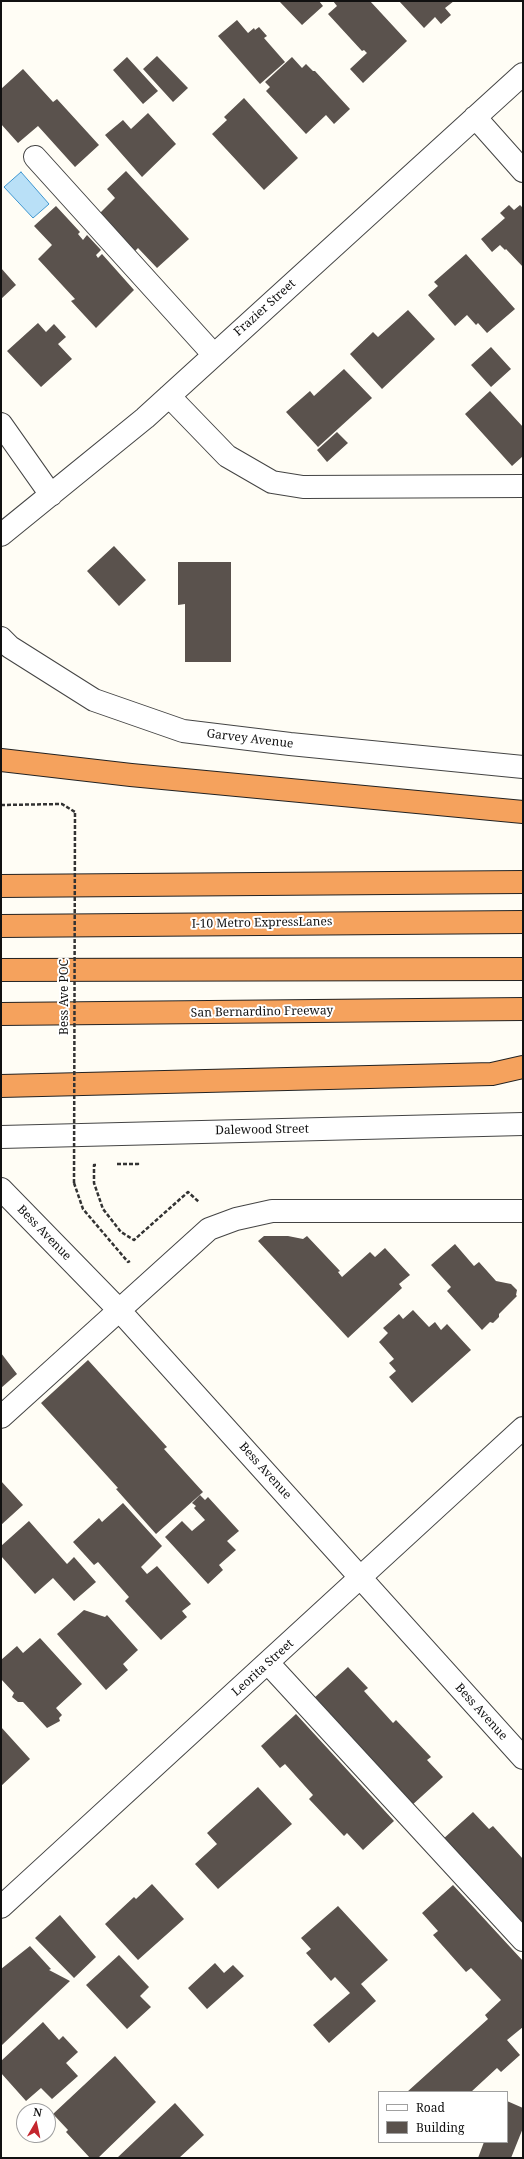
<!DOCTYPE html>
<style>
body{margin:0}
#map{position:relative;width:524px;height:2159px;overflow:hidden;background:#fffdf5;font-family:"Noto Serif",serif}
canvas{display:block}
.frame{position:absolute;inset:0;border:2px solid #111;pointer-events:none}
.legend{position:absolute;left:378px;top:2091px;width:130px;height:52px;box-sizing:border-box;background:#fff;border:1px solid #a0a0a0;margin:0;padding:5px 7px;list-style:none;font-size:12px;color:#111}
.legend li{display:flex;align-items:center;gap:8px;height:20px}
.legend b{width:20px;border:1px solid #a0a0a0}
.north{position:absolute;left:16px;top:2103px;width:40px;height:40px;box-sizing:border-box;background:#fff;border:1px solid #a0a0a0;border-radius:50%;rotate:9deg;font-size:11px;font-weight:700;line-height:16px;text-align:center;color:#111}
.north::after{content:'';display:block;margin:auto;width:14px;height:18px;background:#c4262e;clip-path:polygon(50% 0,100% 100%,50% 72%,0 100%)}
</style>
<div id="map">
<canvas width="524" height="2159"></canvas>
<div class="frame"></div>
<ul class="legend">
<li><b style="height:5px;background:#fff"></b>Road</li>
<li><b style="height:11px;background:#5a524d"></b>Building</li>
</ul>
<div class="north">N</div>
</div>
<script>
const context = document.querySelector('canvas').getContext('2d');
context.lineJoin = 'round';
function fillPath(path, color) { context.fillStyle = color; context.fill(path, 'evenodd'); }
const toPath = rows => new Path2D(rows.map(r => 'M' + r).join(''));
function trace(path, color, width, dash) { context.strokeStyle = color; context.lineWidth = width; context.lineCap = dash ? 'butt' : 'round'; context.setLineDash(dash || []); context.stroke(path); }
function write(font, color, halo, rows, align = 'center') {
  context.font = font + ' "Noto Serif",serif'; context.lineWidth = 4; context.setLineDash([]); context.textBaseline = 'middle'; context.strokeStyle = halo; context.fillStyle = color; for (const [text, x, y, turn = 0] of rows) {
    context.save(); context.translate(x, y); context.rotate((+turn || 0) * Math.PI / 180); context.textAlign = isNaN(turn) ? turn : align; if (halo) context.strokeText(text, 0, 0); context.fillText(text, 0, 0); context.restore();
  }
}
const water = toPath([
 [21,172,49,204,33,218,4,187,21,172]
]);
fillPath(water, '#b9e0f7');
trace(water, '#3f96cf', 1);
fillPath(toPath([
 [281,1,319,1,323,6,302,25,280,2],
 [333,1,370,1,407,41,363,83,350,69,367,53,364,50,362,51,328,14,337,6],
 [399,1,454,1,445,8,451,15,441,24,435,17,424,28],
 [237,20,248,33,254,28,255,30,259,27,267,36,264,38,285,62,260,84,218,36],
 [157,56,188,88,173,102,143,69],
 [127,57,158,91,143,104,113,70],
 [292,57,302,68,306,64,313,71,315,71,350,109,334,124,326,115,306,134,266,91,270,87,265,82],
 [23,69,53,102,57,99,99,145,75,167,38,126,18,143,1,124,1,89],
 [244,98,298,158,264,190,212,134,227,120,224,117],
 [148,113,176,144,142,177,105,135,123,120,131,129],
 [126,171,189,239,157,268,138,248,135,251,132,248,128,252,98,215,115,198,107,189],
 [509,205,514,210,520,205,523,208,523,267,506,249,505,250,500,245,492,252,481,239,505,218,500,213],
 [56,206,80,232,78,234,83,240,87,235,101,250,96,255,98,258,102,254,134,290,96,328,71,301,75,299,38,259,52,245,34,226],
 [466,254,515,309,487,333,478,323,476,325,467,315,455,326,428,295,438,286,434,282],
 [1,268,16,285,1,299],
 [408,310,435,339,382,389,350,354,373,332,378,337],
 [38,323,46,332,54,324,66,337,58,344,72,359,41,387,7,351],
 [491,347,511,369,491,387,471,365],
 [344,369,372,398,318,447,286,412,310,391,314,396],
 [490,391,523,427,523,456,512,466,465,414],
 [337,432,348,443,327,462,317,450],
 [114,546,146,580,119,606,87,571],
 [178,562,231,562,231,662,185,662,185,604,178,605],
 [264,1236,288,1236,303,1239,307,1236,340,1271,338,1272,342,1277,370,1252,375,1257,385,1248,410,1275,399,1284,402,1288,348,1338,258,1241],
 [455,1244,474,1266,479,1262,496,1281,511,1284,517,1290,516,1295,517,1296,499,1314,499,1317,493,1323,490,1322,482,1330,447,1291,451,1287,431,1265],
 [413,1310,429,1327,435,1322,441,1330,447,1324,471,1350,412,1403,389,1377,396,1371,389,1363,394,1359,379,1342,388,1333,383,1328,399,1314,403,1319],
 [1,1353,17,1374,1,1388],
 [88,1360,167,1447,164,1449,203,1492,156,1534,116,1489,118,1488,41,1403],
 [1,1481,23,1505,1,1525],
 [200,1495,205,1500,208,1497,239,1531,227,1541,236,1550,219,1565,223,1570,208,1584,165,1537,182,1521,192,1531,205,1520,194,1508,196,1506,192,1503],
 [123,1503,162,1546,141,1567,147,1574,157,1566,191,1604,182,1611,187,1617,161,1640,125,1601,129,1597,98,1562,94,1565,73,1542,99,1518,102,1522],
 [29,1521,67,1564,74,1557,96,1582,74,1601,53,1578,35,1594,1,1556,1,1546],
 [84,1610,105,1617,107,1615,138,1650,123,1664,128,1670,106,1690,57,1634],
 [40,1638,82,1684,56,1708,62,1715,59,1718,60,1721,47,1728,23,1702,18,1702,12,1697,14,1693,1,1679,1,1660,17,1646,23,1653],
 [348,1667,368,1688,364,1691,393,1723,396,1720,431,1757,427,1760,443,1777,411,1806,313,1699],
 [296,1714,394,1821,363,1850,347,1833,344,1836,309,1799,313,1795,285,1764,280,1768,261,1746],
 [1,1727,30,1759,1,1786],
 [258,1787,292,1824,218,1889,195,1864,217,1844,207,1833],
 [473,1812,489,1829,493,1826,523,1859,523,1929,442,1840],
 [152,1884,184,1919,138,1960,105,1924,134,1897,136,1899],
 [453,1885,523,1961,523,2027,507,2040,520,2055,501,2072,497,2068,471,2092,407,2092,488,2019,485,2015,501,2000,471,1968,466,1972,433,1935,438,1931,422,1913],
 [338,1906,388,1960,361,1984,376,2001,329,2043,313,2025,350,1993,335,1977,331,1981,306,1953,311,1949,301,1938],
 [60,1915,96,1957,74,1978,35,1938],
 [30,1946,51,1969,49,1970,70,1981,2,2045,1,1969],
 [119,1955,149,1987,140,1996,151,2007,127,2029,86,1985],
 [215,1963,224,1973,233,1965,244,1976,207,2009,188,1988],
 [43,2022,59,2040,63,2036,78,2052,66,2063,78,2076,52,2099,41,2088,26,2101,1,2073,1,2061],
 [115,2056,156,2102,98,2158,90,2158,66,2132,68,2130,53,2114],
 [507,2101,523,2108,523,2128,511,2158,478,2158,484,2142,507,2142],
 [175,2103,204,2135,179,2158,117,2158]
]), '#5a524d');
const minor = toPath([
 [475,117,523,171],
 [35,157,214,355],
 [169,396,227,456,272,482,303,487,523,486],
 [1,424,51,495],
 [1,535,145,418,523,74],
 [1,638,10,647,94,700,183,731,290,744,523,767],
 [1,1137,523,1124],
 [1,1189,120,1311,523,1758],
 [1,1417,209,1229,236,1219,272,1211,523,1211],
 [268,1663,523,1940],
 [1,1907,523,1428]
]);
const highway = toPath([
 [1,760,131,775,523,812],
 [1,886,523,882],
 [1,926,523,922],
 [1,970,523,969],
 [1,1014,523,1009],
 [1,1086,492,1074,523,1067]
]);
trace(minor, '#444', 24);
trace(highway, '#222', 24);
trace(toPath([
 [1,805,62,804,75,812],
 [117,1164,138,1164,137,1162],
 [96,1165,94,1165,94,1183,103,1209,121,1232,134,1240,188,1192,199,1202],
 [74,1183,83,1209,128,1262,130,1261]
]), '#333', 2.5, [4, 2]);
trace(minor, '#fff', 22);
trace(highway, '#f5a25d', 22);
trace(toPath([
 [74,1183,75,812]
]), '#333', 2.5, [4, 2]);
write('12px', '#111', '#fff', [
 ["Frazier Street",265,308,-42],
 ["Garvey Avenue",250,739,7],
 ["I-10 Metro ExpressLanes",262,923,-1],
 ["Bess Ave POC",65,997,-90],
 ["San Bernardino Freeway",262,1012,-1],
 ["Dalewood Street",262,1130,-1],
 ["Bess Avenue",44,1233,46],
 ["Bess Avenue",265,1471,48],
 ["Leorita Street",263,1668,-42],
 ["Bess Avenue",481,1712,48]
]);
</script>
